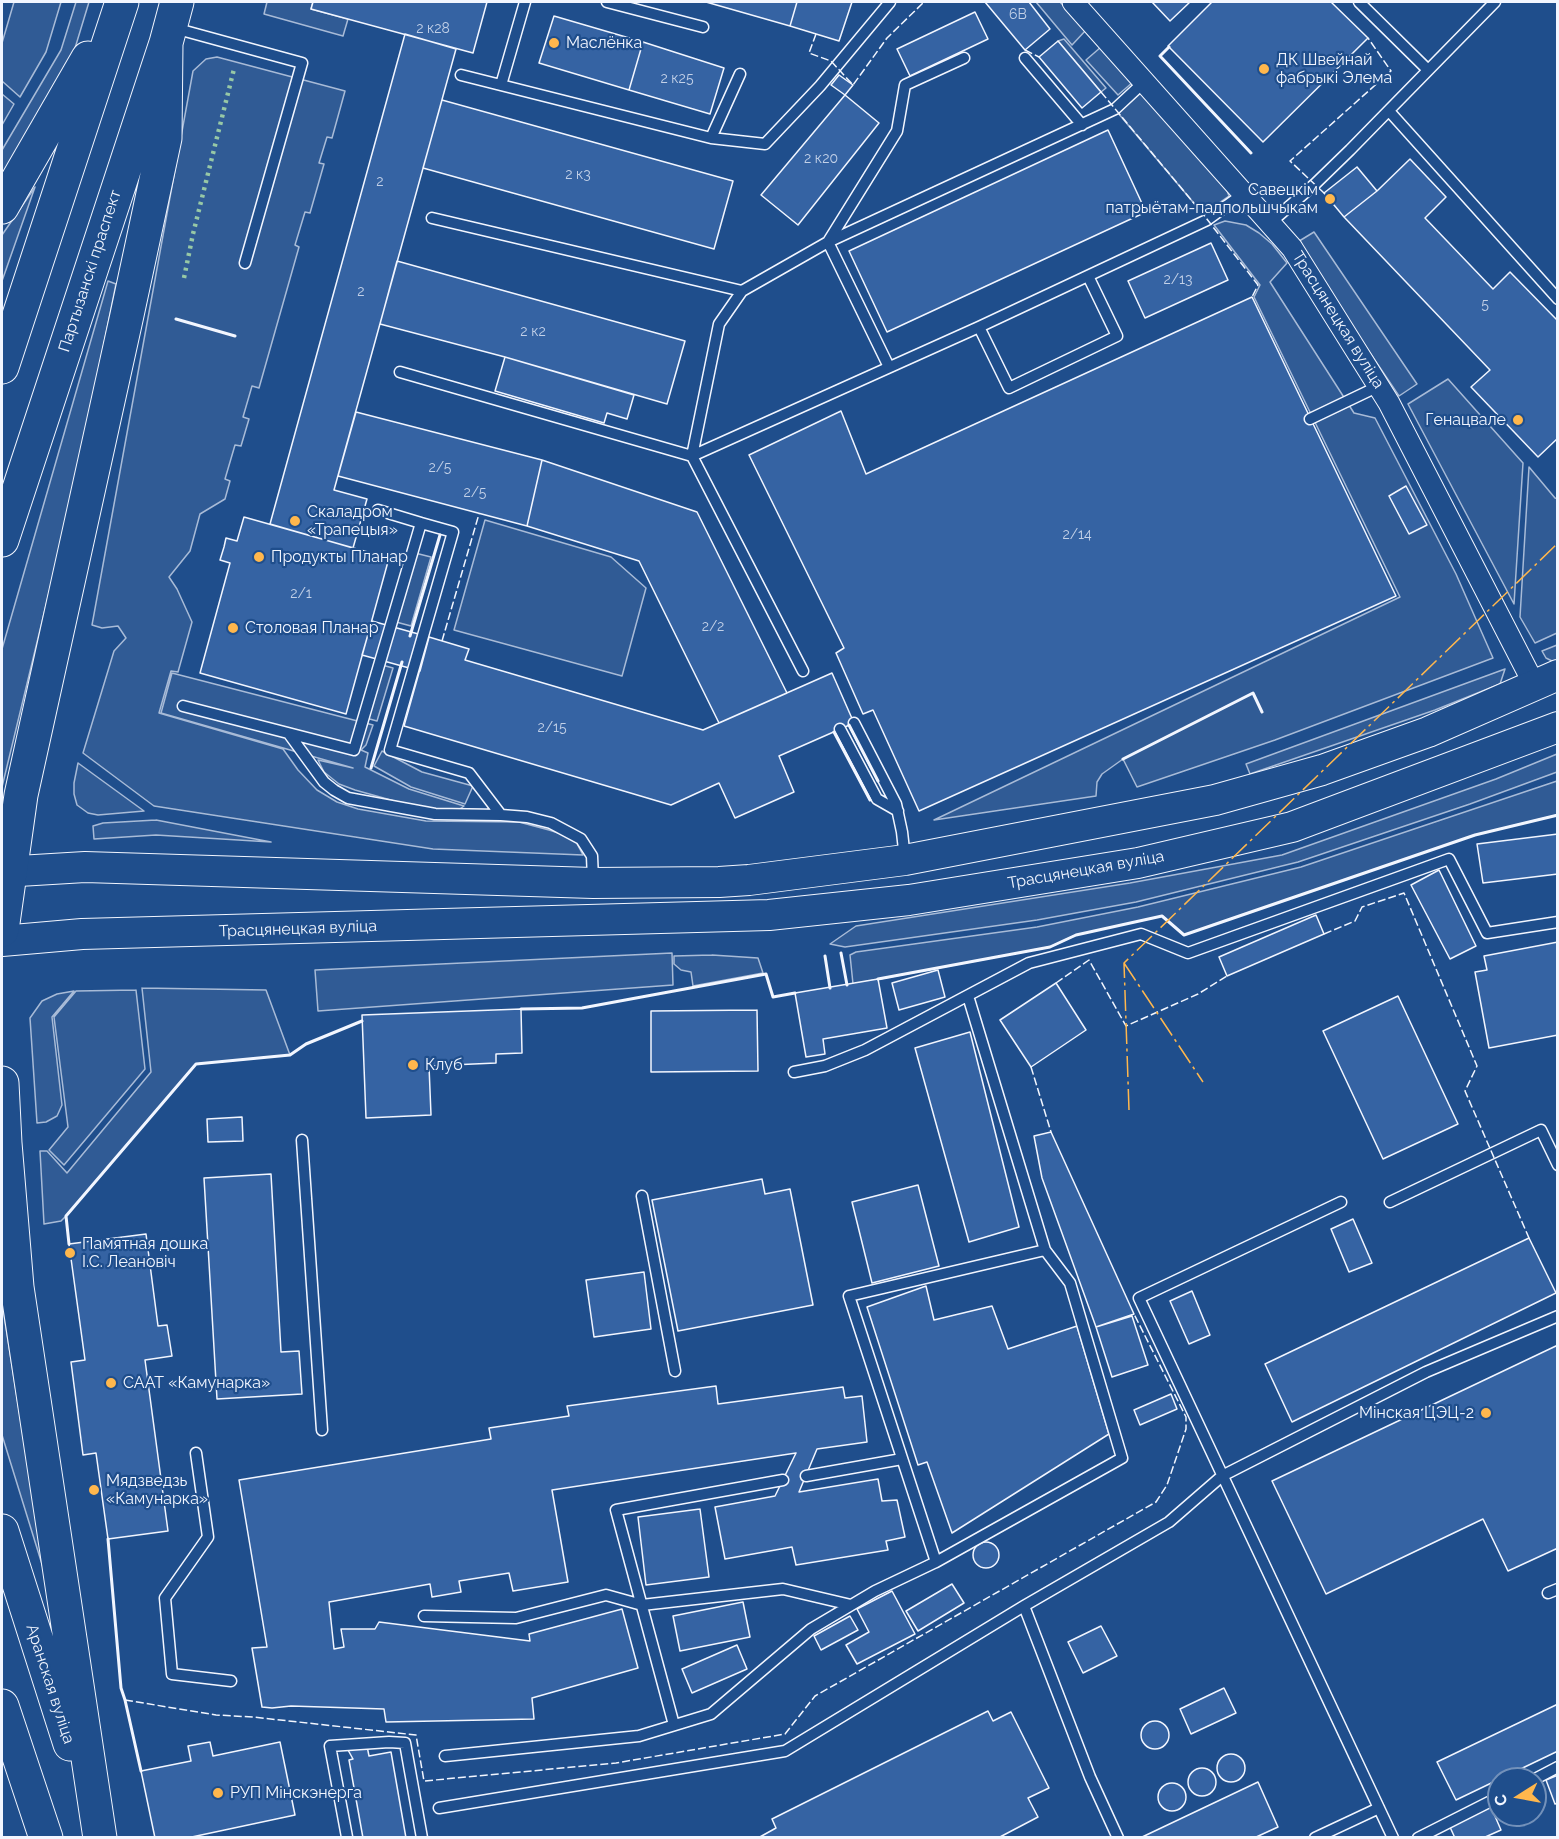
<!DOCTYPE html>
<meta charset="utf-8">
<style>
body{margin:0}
#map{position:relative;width:1559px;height:1839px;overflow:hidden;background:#1f4e8c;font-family:Raleway,sans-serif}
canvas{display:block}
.frame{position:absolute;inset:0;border:3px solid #f2f6ff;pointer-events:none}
.north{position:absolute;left:1487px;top:1767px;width:60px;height:60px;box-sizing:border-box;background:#1f4e8c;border:2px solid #7391ba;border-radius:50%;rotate:259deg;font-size:16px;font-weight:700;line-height:24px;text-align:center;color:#f2f6ff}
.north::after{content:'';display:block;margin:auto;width:21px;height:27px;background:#ffb74d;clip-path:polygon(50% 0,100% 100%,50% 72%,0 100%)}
</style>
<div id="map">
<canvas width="1559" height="1839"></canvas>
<div class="frame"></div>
<div class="north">С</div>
</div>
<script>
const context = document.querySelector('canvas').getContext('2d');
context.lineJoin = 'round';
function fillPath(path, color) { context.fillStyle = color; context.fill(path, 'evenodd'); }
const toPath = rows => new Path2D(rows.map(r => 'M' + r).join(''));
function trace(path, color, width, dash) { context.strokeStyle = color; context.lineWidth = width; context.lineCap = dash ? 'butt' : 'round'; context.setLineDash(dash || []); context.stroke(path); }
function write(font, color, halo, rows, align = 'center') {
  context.font = font + ' Raleway,sans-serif'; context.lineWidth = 4.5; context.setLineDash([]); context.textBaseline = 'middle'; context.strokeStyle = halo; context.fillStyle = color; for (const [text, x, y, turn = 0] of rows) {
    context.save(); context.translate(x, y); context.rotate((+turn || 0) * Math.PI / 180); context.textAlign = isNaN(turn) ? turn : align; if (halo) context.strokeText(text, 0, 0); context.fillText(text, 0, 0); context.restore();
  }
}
const built = toPath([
 [14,2,61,2,46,52,20,97,2,81,2,43,14,2],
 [76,2,89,2,72,58,2,175,2,150,61,50,76,2],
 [267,2,313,2,311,9,348,19,343,36,264,14,267,2],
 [1036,2,1060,2,1086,30,1072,45,1036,2],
 [1064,39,1106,88,1101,92,1058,41,1064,39],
 [1101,47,1133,82,1118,95,1086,60,1101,47],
 [217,57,345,91,332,138,327,137,319,163,324,164,310,213,305,212,295,245,299,247,259,388,252,386,243,417,249,419,241,446,235,445,225,479,230,481,225,499,200,514,190,551,169,577,177,589,192,622,178,672,171,671,159,713,283,749,298,770,317,790,337,802,358,809,426,821,519,822,549,830,574,838,583,855,433,849,154,806,83,753,114,651,126,638,118,626,102,628,92,625,193,71,206,59,217,57],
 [1143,88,1225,185,1229,196,1203,214,1118,113,1143,88],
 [2,94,14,104,2,125,2,94],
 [35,187,2,281,2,235,35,187],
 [1225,221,1246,225,1259,233,1272,244,1287,263,1270,282,1354,413,1375,418,1456,574,1493,658,1275,740,1137,787,1123,759,1102,774,1097,782,1096,796,934,820,1400,597,1254,297,1260,285,1214,225,1225,221],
 [1314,232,1417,384,1399,396,1296,243,1314,232],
 [108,281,116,284,78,473,2,787,2,649,108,281],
 [1448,379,1523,463,1514,604,1408,404,1448,379],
 [1529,467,1555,498,1558,499,1557,633,1535,643,1520,617,1529,467],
 [485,520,611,557,646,588,622,676,454,630,485,520],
 [415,553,431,557,411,626,396,622,415,553],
 [1557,645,1557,660,1554,662,1546,658,1542,651,1557,645],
 [382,665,393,668,377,721,366,718,382,665],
 [1505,669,1500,684,1435,710,1250,774,1246,764,1505,669],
 [172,673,373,725,366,745,361,750,368,753,365,767,409,789,464,806,457,811,437,810,405,804,355,790,339,784,324,772,318,760,353,768,161,713,172,673],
 [382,751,422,772,473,786,465,804,411,787,374,766,382,751],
 [1557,754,1557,772,1470,804,1298,862,1136,902,1037,920,845,947,830,944,856,926,1130,883,1282,855,1496,779,1557,754],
 [78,763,144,811,98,815,88,813,77,805,74,794,74,783,78,763],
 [1557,781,1557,815,1475,835,1184,935,1162,916,1076,935,1050,947,853,984,850,955,856,952,1037,927,1138,907,1301,867,1557,781],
 [156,820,271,842,156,835,94,839,93,826,103,823,156,820],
 [672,953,673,985,318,1011,315,970,672,953],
 [712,955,758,958,763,973,693,986,691,972,681,970,674,964,674,956,712,955],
 [142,988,266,990,290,1055,196,1064,66,1216,61,1221,44,1224,40,1151,47,1151,67,1173,151,1072,142,988],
 [136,990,145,1069,64,1165,49,1150,68,1127,54,1017,76,991,136,990],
 [74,991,52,1017,62,1105,57,1116,46,1122,37,1123,30,1018,42,1001,57,994,74,991],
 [2,1303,45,1574,2,1435,2,1303]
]);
fillPath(built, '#305b95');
trace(built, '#a8bbd7', 1.5);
const building = toPath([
 [313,2,487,2,473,53,311,9,313,2],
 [706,2,797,2,790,26,706,2],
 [797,2,852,2,839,41,790,26,797,2],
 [985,2,1029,2,1050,29,1025,50,985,2],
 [1152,2,1190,2,1170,21,1152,2],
 [1212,2,1331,2,1368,38,1263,142,1168,46,1212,2],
 [975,12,988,39,910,76,897,49,975,12],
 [554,16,643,42,629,90,539,63,554,16],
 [405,34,456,49,334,490,367,499,353,548,270,524,405,34],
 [1058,41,1101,92,1082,108,1039,57,1058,41],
 [643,42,724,68,710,114,629,90,643,42],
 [839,75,853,85,845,95,831,85,839,75],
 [845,95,879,123,798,225,761,195,845,95],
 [442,100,733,181,714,249,423,168,442,100],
 [1108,130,1146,212,887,332,849,251,1108,130],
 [1410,159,1446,197,1425,218,1493,289,1510,272,1558,321,1558,438,1538,457,1471,387,1490,370,1344,217,1377,191,1410,159],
 [1357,167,1377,191,1344,217,1324,193,1357,167],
 [1211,243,1228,280,1145,318,1128,281,1211,243],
 [397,261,685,341,667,404,505,357,380,324,397,261],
 [1252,297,1396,596,919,811,873,710,863,714,836,653,844,648,749,455,841,411,866,474,1252,297],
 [505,357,634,395,627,419,607,413,604,423,495,391,505,357],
 [356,412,542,460,527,526,338,476,356,412],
 [542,460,697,512,787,693,719,723,639,561,527,526,542,460],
 [1406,486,1427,525,1409,534,1389,496,1406,486],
 [244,517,389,558,346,714,200,673,230,563,220,560,224,547,226,538,237,541,244,517],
 [372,621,429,637,420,671,362,655,372,621],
 [429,637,469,649,465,660,703,730,832,673,854,723,779,756,794,792,735,818,719,783,671,805,404,726,429,637],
 [1558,834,1558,874,1483,883,1477,844,1558,834],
 [1439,870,1476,946,1450,959,1411,885,1439,870],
 [1316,915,1324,934,1227,976,1219,957,1316,915],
 [1558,942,1558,1035,1489,1048,1475,972,1487,970,1484,956,1558,942],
 [938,970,945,997,899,1010,892,983,938,970],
 [878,979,887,1028,823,1039,825,1054,806,1057,795,993,878,979],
 [1056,983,1086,1030,1031,1067,1000,1020,1056,983],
 [1398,996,1458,1124,1383,1159,1323,1031,1398,996],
 [521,1009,522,1053,496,1054,496,1063,429,1066,431,1115,366,1118,362,1015,521,1009],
 [757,1010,758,1071,651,1072,651,1011,757,1010],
 [970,1032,1019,1227,969,1242,915,1048,970,1032],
 [242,1117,243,1141,208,1142,207,1119,242,1117],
 [1051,1132,1134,1314,1096,1327,1042,1178,1034,1136,1051,1132],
 [271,1174,281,1352,299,1351,302,1394,217,1399,204,1178,271,1174],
 [762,1179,765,1194,790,1189,813,1305,678,1331,652,1200,762,1179],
 [918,1185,939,1266,872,1283,852,1202,918,1185],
 [1353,1219,1372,1263,1349,1272,1331,1229,1353,1219],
 [146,1234,158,1326,167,1325,172,1356,145,1360,168,1531,108,1539,96,1453,83,1455,71,1362,85,1360,69,1244,146,1234],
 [1529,1238,1556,1293,1292,1422,1265,1364,1529,1238],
 [644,1272,651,1329,594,1337,586,1280,644,1272],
 [926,1286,934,1320,992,1306,1008,1349,1077,1326,1109,1434,952,1533,927,1462,918,1465,867,1307,926,1286],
 [1192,1291,1210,1335,1189,1344,1170,1301,1192,1291],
 [1132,1316,1148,1365,1112,1377,1096,1327,1132,1316],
 [1558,1345,1558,1548,1508,1571,1483,1519,1326,1594,1272,1481,1558,1345],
 [716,1386,718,1404,843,1387,845,1398,862,1396,867,1442,817,1449,799,1492,878,1479,882,1501,897,1500,905,1537,886,1541,888,1550,796,1565,792,1547,725,1559,715,1507,775,1496,796,1453,552,1490,568,1582,513,1591,509,1573,459,1581,461,1592,432,1597,430,1584,329,1602,334,1649,344,1647,341,1629,375,1629,379,1622,530,1641,529,1634,622,1609,638,1668,532,1698,534,1719,386,1722,384,1709,291,1706,272,1708,262,1707,252,1648,267,1647,239,1480,491,1439,489,1428,569,1416,567,1406,716,1386],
 [1171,1394,1177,1409,1140,1425,1134,1410,1171,1394],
 [700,1509,709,1577,646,1585,638,1517,700,1509],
 '973 1555a13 13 0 1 1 26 0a13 13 0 1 1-26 0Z',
 [952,1584,964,1603,918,1631,906,1611,952,1584],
 [892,1591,915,1634,857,1664,846,1645,869,1632,857,1609,892,1591],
 [743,1602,750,1637,680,1651,673,1616,743,1602],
 [850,1616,858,1630,821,1650,814,1636,850,1616],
 [1101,1626,1117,1656,1083,1673,1068,1642,1101,1626],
 [737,1645,747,1669,692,1693,682,1669,737,1645],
 [1224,1688,1236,1713,1191,1734,1180,1709,1224,1688],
 [1558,1704,1558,1751,1456,1800,1437,1762,1558,1704],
 [988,1711,993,1721,1011,1712,1049,1788,1028,1798,1038,1817,998,1838,758,1838,776,1828,772,1819,988,1711],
 '1141 1735a14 14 0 1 1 28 0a14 14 0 1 1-28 0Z',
 [210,1742,213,1756,280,1742,295,1815,187,1838,155,1838,141,1771,191,1761,188,1746,210,1742],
 [367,1746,369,1756,391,1752,406,1838,363,1838,349,1760,353,1759,348,1750,367,1746],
 '1217 1768a14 14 0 1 1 28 0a14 14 0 1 1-28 0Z',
 '1188 1782a14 14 0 1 1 28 0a14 14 0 1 1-28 0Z',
 [1558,1775,1558,1803,1555,1804,1546,1780,1558,1775],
 [1258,1782,1278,1827,1254,1838,1140,1838,1258,1782],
 '1158 1797a14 14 0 1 1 28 0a14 14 0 1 1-28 0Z',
 [1491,1807,1501,1830,1483,1838,1455,1838,1449,1825,1491,1807]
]);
fillPath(building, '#3563a3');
trace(building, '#f2f6ff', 1.5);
const lane = toPath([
 [607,2,703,27],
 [1359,2,1428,70],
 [174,28,302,63,245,263],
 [1025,58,1082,125],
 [461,75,711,138,740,74],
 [501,85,525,2],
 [1389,111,1558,299],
 [711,138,765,144,820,86,890,2],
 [432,218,742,291,828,242,889,367],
 [1270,223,1315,184,1350,150,1495,2],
 [828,242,1115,109,1144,82],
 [828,242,897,131,905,85,964,58],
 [742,291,719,324,692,456,803,671],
 [979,327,1009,388,1117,336,1088,276],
 [400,372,692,456,979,327,1207,220,1243,194],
 [1310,419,1379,386],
 [378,510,421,523],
 [183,706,354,750,421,523,453,532,390,750,469,773,501,815],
 [854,723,896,804,902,832,905,859],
 [840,729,877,799,898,811],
 [289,734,324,782,334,790,348,798,435,814,501,815,527,817,551,823,581,839,592,856,593,880],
 [794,1072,825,1066,865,1050,1029,963,1141,934,1188,953,1449,859,1487,933,1558,922],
 [302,1140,322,1430],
 [642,1196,675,1371],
 [1341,1202,1139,1298,1393,1838],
 [1390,1202,1541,1130,1558,1165],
 [196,1453,208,1537,165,1598,172,1674,231,1681],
 [806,1476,902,1459],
 [936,1562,1122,1458,1070,1283,1045,1250],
 [1548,1593,1558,1589],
 [1024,1606,1090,1777,1118,1838],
 [424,1616,516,1618,606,1595,642,1605,783,1589,851,1605],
 [674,1725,616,1510,783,1480],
 [445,1756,639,1736,711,1714,811,1629,875,1591,936,1562,849,1296,1045,1250,968,996],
 [1535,1779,1558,1767],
 [439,1808,785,1751,1024,1606,1169,1522,1222,1476,1426,1372,1558,1316],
 [347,1837,330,1746,389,1742,405,1743,422,1838],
 [1315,1838,1379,1808],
 [1418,1838,1499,1797]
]);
const street = toPath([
 [1073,2,1292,248,1389,403,1535,686]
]);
const secondary = toPath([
 [2,872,85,867,593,883,719,882,749,880,905,860,1215,800,1322,770,1428,732,1558,675],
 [2,941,82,934,769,915,909,900,1138,863,1292,827,1558,727]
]);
const primary = toPath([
 [2,207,88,58],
 [2,367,122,2],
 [2,540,166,43,177,2],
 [2,930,21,795,127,315,165,138,166,43],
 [2,1083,5,1143,17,1287,100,1838],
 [2,1531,70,1744],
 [2,1706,46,1838]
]);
trace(lane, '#f2f6ff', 13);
trace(street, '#f2f6ff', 23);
trace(secondary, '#f2f6ff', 32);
trace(primary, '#f2f6ff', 35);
trace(lane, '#1f4e8c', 10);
trace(street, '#1f4e8c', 21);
trace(secondary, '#1f4e8c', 30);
trace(primary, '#1f4e8c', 33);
trace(toPath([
 [184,278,193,234,234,69]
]), '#97c8a6', 4.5, [3, 4.5]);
trace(toPath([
 [816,34,809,53,831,61,853,85,887,38,924,2],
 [1025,50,1039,57],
 [1101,92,1203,214,1258,285,1252,297],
 [1324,193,1290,161,1391,71,1368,38],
 [442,641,479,514],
 [1324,934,1355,921,1362,907,1404,893,1477,1066,1465,1091,1529,1238],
 [1056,983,1089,960,1126,1026,1198,994,1227,976],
 [1031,1067,1051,1132],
 [125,1700,216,1715,253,1717,416,1735,424,1781,616,1763,785,1734,815,1696,1156,1502,1167,1485,1186,1429,1186,1417,1134,1314]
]), '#f2f6ff', 1.5, [8, 3]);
trace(toPath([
 [1169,47,1160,56,1251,153],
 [176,319,235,336],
 [410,636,440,535],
 [849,725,878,781],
 [834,732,870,800],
 [1123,759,1253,693,1262,712],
 [371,768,402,662],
 [841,953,847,985],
 [825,956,830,988],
 [878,979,1050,947,1076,935,1162,916,1184,935,1475,835,1558,815],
 [521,1009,582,1008,766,974,773,997,795,993],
 [69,1244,66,1216,196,1064,290,1055,306,1044,362,1021],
 [108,1539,121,1688,125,1700,141,1771]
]), '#f2f6ff', 3);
trace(toPath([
 [1124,963,1203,1082],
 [1129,1110,1124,963,1558,543]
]), '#ffb74d', 1.5, [21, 4.5, 3, 4.5]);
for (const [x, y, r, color] of [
 [554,43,6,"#ffb74d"],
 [1264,69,6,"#ffb74d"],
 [1330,199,6,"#ffb74d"],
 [1518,420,6,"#ffb74d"],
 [295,521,6,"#ffb74d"],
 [259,557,6,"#ffb74d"],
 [233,628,6,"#ffb74d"],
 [413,1065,6,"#ffb74d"],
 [70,1253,6,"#ffb74d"],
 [111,1383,6,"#ffb74d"],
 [1486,1413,6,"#ffb74d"],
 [94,1490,6,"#ffb74d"],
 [218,1793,6,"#ffb74d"]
]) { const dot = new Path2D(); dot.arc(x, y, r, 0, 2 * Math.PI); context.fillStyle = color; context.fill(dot); trace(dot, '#1f4e8c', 2); }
write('14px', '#c3d1e8', null, [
 ["6В",1018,15],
 ["2 к28",433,29],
 ["2 к25",677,79],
 ["2 к20",821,159],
 ["2 к3",578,175],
 ["2",380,182],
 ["2/13",1178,280],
 ["2",361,292],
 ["5",1485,305],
 ["2 к2",533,332],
 ["2/5",440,468],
 ["2/5",475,493],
 ["2/14",1077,535],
 ["2/1",301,594],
 ["2/2",713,627],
 ["2/15",552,728]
]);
write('16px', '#f2f6ff', '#1f4e8c', [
 ["Маслёнка",566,43],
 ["ДК Швейнай",1276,60],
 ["фабрыкі Элема",1276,78],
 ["Савецкім",1318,190,"right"],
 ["патрыётам-падпольшчыкам",1318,208,"right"],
 ["Генацвале",1506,420,"right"],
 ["Скаладром",307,512],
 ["«Трапецыя»",307,530],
 ["Продукты Планар",271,557],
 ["Столовая Планар",245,628],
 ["Клуб",425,1065],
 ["Памятная дошка",82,1244],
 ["І.С. Леановіч",82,1262],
 ["СААТ «Камунарка»",123,1383],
 ["Мінская ЦЭЦ-2",1474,1413,"right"],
 ["Мядзведзь",106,1481],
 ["«Камунарка»",106,1499],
 ["РУП Мінскэнерга",230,1793]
], 'left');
write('16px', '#f2f6ff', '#1f4e8c', [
 ["Партызанскі праспект",90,271,-72],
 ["Трасцянецкая вуліца",1338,320,58],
 ["Трасцянецкая вуліца",1086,870,-10],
 ["Трасцянецкая вуліца",298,929,-2],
 ["Аранская вуліца",50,1684,72]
]);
</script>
